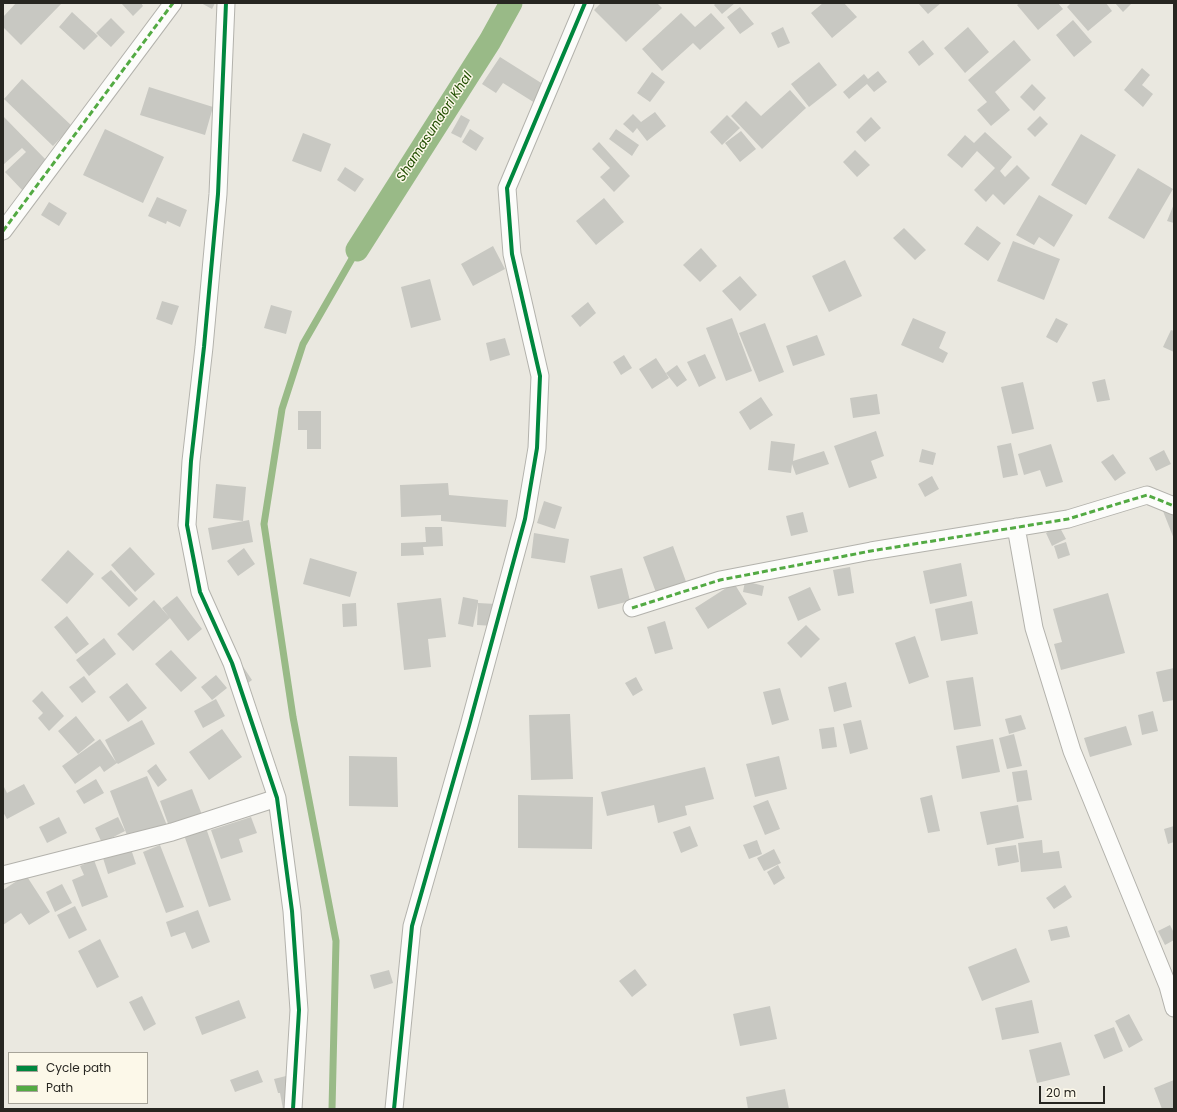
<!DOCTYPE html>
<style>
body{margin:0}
#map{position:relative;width:1177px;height:1112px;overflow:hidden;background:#eae8e0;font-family:Poppins,sans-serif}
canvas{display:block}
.frame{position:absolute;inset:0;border:4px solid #272621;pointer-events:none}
.legend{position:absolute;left:8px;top:1052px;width:140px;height:52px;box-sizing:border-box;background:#fcf8e9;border:1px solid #a7a499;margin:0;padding:5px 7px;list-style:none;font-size:12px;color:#272621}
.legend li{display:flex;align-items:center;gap:8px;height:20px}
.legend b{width:20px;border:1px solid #a7a499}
.scale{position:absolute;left:1039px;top:1086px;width:66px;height:18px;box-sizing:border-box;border:2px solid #272621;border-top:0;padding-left:5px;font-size:12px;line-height:14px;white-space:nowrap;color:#272621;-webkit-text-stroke:3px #fcf8e9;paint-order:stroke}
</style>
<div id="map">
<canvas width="1177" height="1112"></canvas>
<div class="frame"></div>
<ul class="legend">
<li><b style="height:5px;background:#00873e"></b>Cycle path</li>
<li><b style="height:5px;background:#53aa43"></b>Path</li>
</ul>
<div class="scale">20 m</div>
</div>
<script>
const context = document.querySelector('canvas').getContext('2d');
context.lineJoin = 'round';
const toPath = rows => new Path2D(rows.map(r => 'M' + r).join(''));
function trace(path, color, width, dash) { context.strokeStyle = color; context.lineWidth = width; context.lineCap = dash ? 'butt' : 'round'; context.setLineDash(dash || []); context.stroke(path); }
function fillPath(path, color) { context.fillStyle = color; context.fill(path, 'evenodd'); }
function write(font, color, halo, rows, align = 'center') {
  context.font = font + ' Poppins,sans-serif'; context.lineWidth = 3; context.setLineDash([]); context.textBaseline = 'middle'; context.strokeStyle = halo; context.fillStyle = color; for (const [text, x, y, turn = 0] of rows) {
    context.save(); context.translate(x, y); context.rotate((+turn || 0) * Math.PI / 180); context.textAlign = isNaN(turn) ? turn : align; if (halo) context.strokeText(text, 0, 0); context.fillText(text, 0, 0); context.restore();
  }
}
trace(toPath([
 [332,1109,336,941,293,717,264,524,282,409,303,344,357,250]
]), '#99ba87', 7);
trace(toPath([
 [357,250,490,41,511,3]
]), '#99ba87', 23);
fillPath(toPath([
 [16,3,62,3,21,45,3,27,3,17],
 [121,3,141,3,143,6,133,16],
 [201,3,215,3,212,9],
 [601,3,657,3,662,8,626,42,594,10],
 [716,3,735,3,722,14,714,5],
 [823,3,844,3,857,17,832,38,811,13],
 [918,3,941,3,928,14],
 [1020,3,1058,3,1063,9,1038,30,1017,5],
 [1071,3,1106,3,1112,11,1088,31,1067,7],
 [1115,3,1132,3,1123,12],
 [740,7,754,24,740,34,727,17],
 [72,12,98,36,84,50,59,27],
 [681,13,695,27,711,13,725,28,700,50,693,43,662,71,642,49],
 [111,18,125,32,111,47,96,33],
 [1073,20,1092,42,1074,57,1056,35],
 [783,27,790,43,778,48,771,33],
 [968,27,989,52,965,73,944,48],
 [923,40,934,54,919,66,908,52],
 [1014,40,1031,60,995,92,1010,110,991,126,977,110,987,102,968,80],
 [500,57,546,86,535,103,503,83,496,93,482,84],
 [819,62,837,85,809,107,791,84],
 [1142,68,1150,75,1142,85,1153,94,1143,107,1124,90],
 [878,71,887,82,874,92,867,84,849,99,843,92,864,74,868,79],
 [652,72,665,82,650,102,637,93],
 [22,79,72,126,53,146,4,99],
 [1032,84,1046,98,1034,111,1020,97],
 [149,87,213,107,205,135,140,115],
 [790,90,806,108,762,149,731,116,746,101,761,116],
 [655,112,666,126,647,141,637,128,633,133,623,124,633,114,641,122],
 [461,115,470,120,461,138,451,133],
 [727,115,740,128,722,145,710,132],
 [3,116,50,164,23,191,5,172,26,152,22,148,3,165],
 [1040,116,1048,124,1035,137,1027,129],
 [871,117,881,128,865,142,856,132],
 [105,129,164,157,143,203,83,175],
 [470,129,484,138,476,151,462,142],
 [616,129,639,145,632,156,609,139],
 [741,131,756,149,740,162,725,143],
 [985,132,1012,157,1000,171,1005,177,1017,165,1030,178,1004,205,993,194,986,202,974,190,995,168,977,151,962,168,947,155,965,135,974,143],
 [303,133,331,144,321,172,292,161],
 [1081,134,1116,155,1086,205,1051,185],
 [599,142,630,176,614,192,600,177,610,168,592,149],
 [855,150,870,165,857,177,843,162],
 [345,167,364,179,355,192,337,180],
 [1138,168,1173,189,1144,239,1108,218],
 [1039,195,1073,215,1054,247,1039,237,1034,245,1016,235],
 [157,197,187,210,180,227,167,221,166,224,148,216],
 [604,198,624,222,596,245,576,221],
 [49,202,67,213,59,226,41,215],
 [1174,204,1174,223,1167,221],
 [977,226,1001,243,988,261,964,244],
 [904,228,926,250,915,260,893,238],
 [1013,241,1060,259,1044,300,997,281],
 [493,246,505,269,473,286,461,264],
 [701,248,717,266,700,282,683,265],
 [845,260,862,296,829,312,812,276],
 [740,276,757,295,740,311,722,291],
 [430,279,441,320,411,328,401,287],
 [162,301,179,306,172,325,156,319],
 [588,302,596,313,580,327,571,316],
 [271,305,292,311,286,334,264,328],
 [732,318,752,371,726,381,706,328],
 [913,318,946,332,939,348,948,353,943,363,901,345],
 [1056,318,1068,324,1057,343,1046,337],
 [765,323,784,372,759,382,739,333],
 [1171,330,1174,331,1174,352,1163,347],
 [817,335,825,355,793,366,786,346],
 [505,338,510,355,490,361,486,343],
 [705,354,716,378,699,387,687,362],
 [624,355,632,368,621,375,613,362],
 [656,358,669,378,652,389,639,369],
 [677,365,687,380,677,387,666,373],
 [1105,379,1110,400,1097,402,1092,382],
 [1023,382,1034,429,1012,434,1001,387],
 [877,394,880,414,853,418,850,398],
 [761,397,773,415,750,430,739,412],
 [298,411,321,411,321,449,307,449,307,430,298,430],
 [876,431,884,456,871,461,877,478,849,488,834,446],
 [771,441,795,444,793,461,824,451,829,464,796,475,792,464,791,473,768,470],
 [1011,443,1018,475,1003,478,997,446],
 [1051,444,1063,482,1046,487,1040,470,1024,475,1018,454],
 [922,449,936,453,933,465,919,462],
 [1164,450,1171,464,1156,471,1149,458],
 [1113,454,1126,473,1115,481,1101,462],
 [932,476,939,489,925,497,918,484],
 [448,483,449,495,508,500,506,527,441,521,441,515,401,517,400,485],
 [216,484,246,487,243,521,213,518],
 [1174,495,1174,539,1159,501],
 [544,501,562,507,555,529,537,523],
 [803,512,808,532,791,536,786,516],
 [249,520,253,542,212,550,208,528],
 [1059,526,1066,539,1052,546,1046,533],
 [425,527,442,527,443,546,423,547,424,555,401,556,401,543,426,542],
 [534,533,569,539,565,563,531,558],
 [1066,542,1070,555,1058,559,1054,546],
 [673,546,688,587,658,598,643,557],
 [130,547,155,574,135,592,111,565],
 [244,548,255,564,238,576,227,561],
 [68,550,94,574,67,604,41,580],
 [310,558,357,572,350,597,303,584],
 [961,563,967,596,930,604,923,571],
 [850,567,854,593,838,596,833,570],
 [622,568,630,601,598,609,590,576],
 [111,570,138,599,129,607,101,578],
 [745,581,764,586,762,596,743,592],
 [734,583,747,604,708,629,695,608],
 [810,587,821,610,798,621,788,597],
 [1108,593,1125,653,1061,670,1054,644,1062,642,1053,609],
 [177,596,202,629,188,641,162,608],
 [463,597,478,600,478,603,496,604,495,626,477,625,478,603,473,627,458,624],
 [441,598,446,637,428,639,431,667,404,670,397,603],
 [154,600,170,618,133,651,117,634],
 [972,601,978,634,941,641,935,609],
 [356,603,357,626,343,627,342,604],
 [67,616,89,644,76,654,54,627],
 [665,621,673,649,655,654,647,627],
 [806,625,820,639,801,658,787,643],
 [915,636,929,677,909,684,895,643],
 [104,638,116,654,89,676,76,660],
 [171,650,197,678,181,692,155,664],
 [242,665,252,680,240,689,230,674],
 [1174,668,1174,700,1163,702,1156,672],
 [216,675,227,688,212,700,201,687],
 [84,676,96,692,82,703,69,687],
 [636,677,643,690,633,696,625,683],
 [973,677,981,726,954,730,946,681],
 [846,682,852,707,834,712,828,687],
 [127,683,147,708,128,722,109,697],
 [780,688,789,720,772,725,763,692],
 [42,691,64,716,49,731,38,718,43,713,32,701],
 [216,699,225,716,203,728,194,711],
 [1153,711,1158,731,1142,735,1138,715],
 [570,714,573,779,531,780,529,715],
 [1021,715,1026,729,1009,734,1005,719],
 [76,716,95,740,78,754,58,731],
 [142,720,155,744,118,764,117,763,104,772,100,766,75,784,62,766,100,739,116,762,105,740],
 [861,720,868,749,850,754,843,724],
 [1126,726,1132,745,1090,757,1084,738],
 [834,727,837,747,822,749,819,729],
 [222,729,242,757,209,780,189,752],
 [1014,734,1022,766,1007,769,999,738],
 [993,739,1000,772,962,779,956,746],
 [349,756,397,757,398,807,349,806],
 [779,756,787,789,755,797,746,764],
 [156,764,167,780,158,787,147,771],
 [705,767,714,799,685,806,687,815,658,823,654,805,607,816,601,792],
 [1027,770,1032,800,1017,802,1012,772],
 [147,776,168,828,130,843,110,791],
 [96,779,104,793,84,804,76,791],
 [24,784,35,804,7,819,3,812,3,785,7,793],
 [192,789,204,820,171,832,160,801],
 [518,795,593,797,592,849,518,848],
 [932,795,940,831,928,833,920,798],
 [768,800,780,829,765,835,753,806],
 [1018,805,1024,838,987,845,980,812],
 [59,817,67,833,47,843,39,827],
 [118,817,125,831,102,843,95,828],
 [251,817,257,833,239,839,243,852,221,859,211,830],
 [690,826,698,846,681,853,673,832],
 [1174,826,1174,842,1168,844,1164,829],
 [206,828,231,900,209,907,184,835],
 [757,840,762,854,749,859,743,845],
 [1042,840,1043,853,1059,851,1062,868,1021,872,1018,843],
 [160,845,184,907,166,913,143,852],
 [1016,845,1019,862,998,866,995,848],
 [131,849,136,864,108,874,103,858],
 [774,849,781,863,764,871,757,858],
 [94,860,108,897,82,907,72,880,84,875,80,866],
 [778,865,785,878,774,885,767,872],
 [26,875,50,912,29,925,21,913,3,925,3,890],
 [62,884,72,903,55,912,46,892],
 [1065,885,1072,897,1054,909,1046,898],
 [75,906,87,930,69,939,57,915],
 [198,910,210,942,192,949,185,932,171,937,166,922],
 [1170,925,1174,933,1174,940,1165,945,1158,931],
 [1067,926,1070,937,1051,941,1048,930],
 [100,939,119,977,97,988,78,951],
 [1016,948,1030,982,982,1001,968,967],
 [635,969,647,985,632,997,619,981],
 [389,970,393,983,374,989,370,975],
 [142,996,156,1024,144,1031,129,1002],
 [239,1000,246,1018,202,1035,195,1017],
 [1032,1000,1039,1033,1002,1040,995,1008],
 [770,1006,777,1039,740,1046,733,1014],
 [1129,1014,1143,1040,1129,1048,1115,1021],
 [1114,1027,1123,1051,1104,1059,1094,1035],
 [1061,1042,1070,1075,1037,1083,1029,1050],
 [258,1070,263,1082,235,1092,230,1080],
 [294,1074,302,1109,283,1109,280,1093,278,1093,274,1079],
 [1174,1080,1174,1109,1162,1109,1154,1088],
 [785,1089,789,1109,748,1109,746,1097]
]), '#c8c8c2');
const minor = toPath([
 [226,3,218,194,204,347,191,461,187,525,200,592,232,663,277,798,292,911,299,1010,293,1109],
 [3,231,173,3],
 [1016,527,1034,628,1072,751,1168,986,1174,1008],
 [632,608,720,580,871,551,1068,519,1147,495,1174,506],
 [3,875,172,832,277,798],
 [394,1109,412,926,469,726,525,519,537,448,540,376,512,254,507,188,585,3]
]);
trace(minor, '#b3b2ac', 19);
trace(minor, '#fcfcfa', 17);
trace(toPath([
 [3,231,173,3],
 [632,608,720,580,871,551,1068,519,1147,495,1174,506]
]), '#53aa43', 3, [6, 3]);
trace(toPath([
 [226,3,218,194,204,347,191,461,187,525,200,592,232,663,277,798,292,911,299,1010,293,1109],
 [394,1109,412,926,469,726,525,519,537,448,540,376,512,254,507,188,585,3]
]), '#00873e', 4);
write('italic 13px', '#214e01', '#fcf8e9', [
 ["Shamasundori Khal",435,127,-57]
]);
</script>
